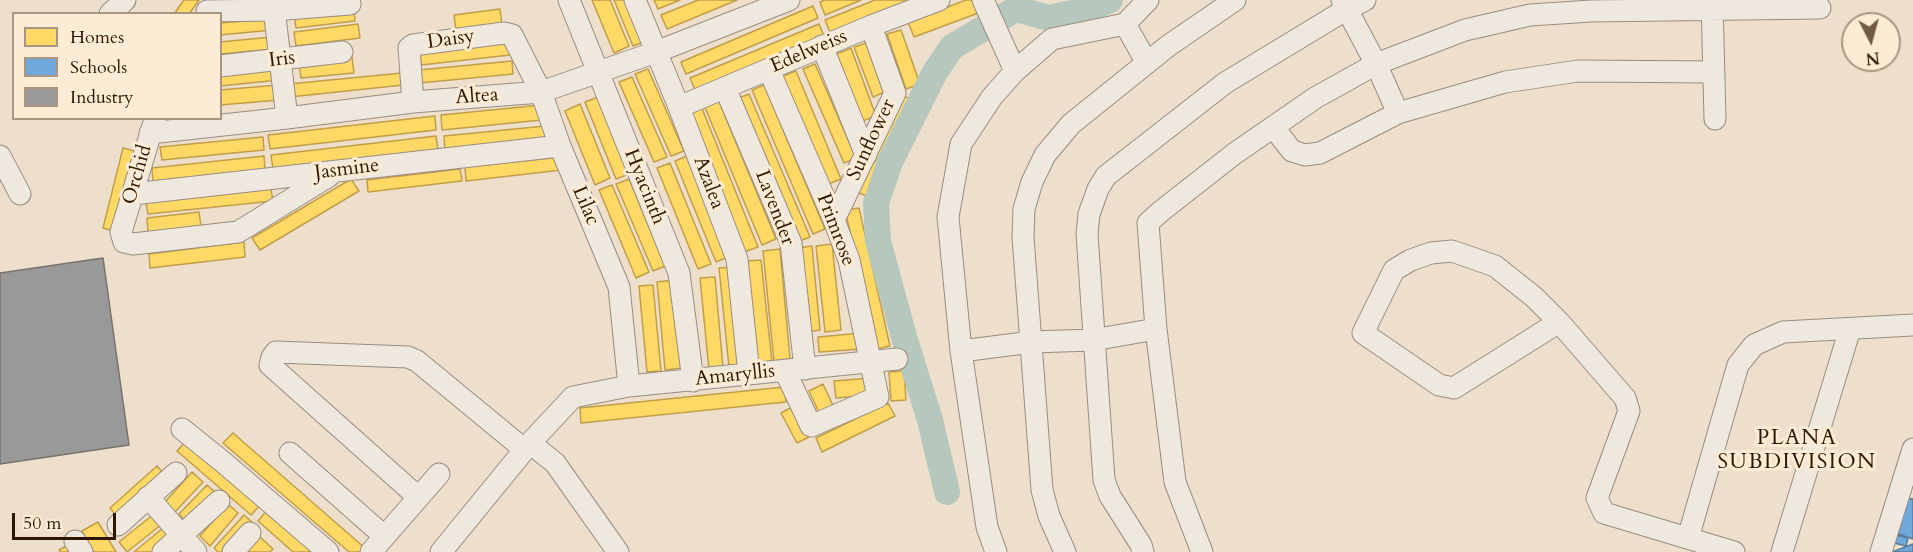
<!DOCTYPE html>
<style>
body{margin:0}
#map{position:relative;width:1913px;height:552px;overflow:hidden;background:#eddfcc;font-family:Cardo,serif}
canvas{display:block}
.legend{position:absolute;left:12px;top:12px;width:210px;height:108px;box-sizing:border-box;background:#fcecd5;border:2px solid #aa9680;margin:0;padding:8px 10px;list-style:none;font-size:18px;color:#2f1600}
.legend li{display:flex;align-items:center;gap:12px;height:30px}
.legend b{width:30px;border:2px solid #aa9680}
.north{position:absolute;left:1841px;top:12px;width:60px;height:60px;box-sizing:border-box;background:#fcecd5;border:2px solid #aa9680;border-radius:50%;rotate:174deg;font-size:16px;font-weight:700;line-height:24px;text-align:center;color:#2f1600}
.north::after{content:'';display:block;margin:auto;width:21px;height:27px;background:#725c47;clip-path:polygon(50% 0,100% 100%,50% 72%,0 100%)}
.scale{position:absolute;left:12px;top:513px;width:104px;height:27px;box-sizing:border-box;border:3px solid #2f1600;border-top:0;padding-left:8px;font-size:18px;line-height:21px;white-space:nowrap;color:#2f1600;-webkit-text-stroke:4px #fcecd5;paint-order:stroke}
</style>
<div id="map">
<canvas width="1913" height="552"></canvas>
<ul class="legend">
<li><b style="height:16px;background:#ffd966"></b>Homes</li>
<li><b style="height:16px;background:#6fa8dc"></b>Schools</li>
<li><b style="height:16px;background:#999"></b>Industry</li>
</ul>
<div class="north">N</div>
<div class="scale">50 m</div>
</div>
<script>
const context = document.querySelector('canvas').getContext('2d');
context.lineJoin = 'round';
function fillPath(path, color) { context.fillStyle = color; context.fill(path, 'evenodd'); }
const toPath = rows => new Path2D(rows.map(r => 'M' + r).join(''));
function trace(path, color, width, dash) { context.strokeStyle = color; context.lineWidth = width; context.lineCap = dash ? 'butt' : 'round'; context.setLineDash(dash || []); context.stroke(path); }
function write(font, color, halo, rows, align = 'center') {
  context.font = font + ' Cardo,serif'; context.lineWidth = 6; context.setLineDash([]); context.textBaseline = 'middle'; context.strokeStyle = halo; context.fillStyle = color; for (const [text, x, y, turn = 0] of rows) {
    context.save(); context.translate(x, y); context.rotate((+turn || 0) * Math.PI / 180); context.textAlign = isNaN(turn) ? turn : align; if (halo) context.strokeText(text, 0, 0); context.fillText(text, 0, 0); context.restore();
  }
}
const homes = toPath([
 [184,0,199,0,189,14,174,14,184,0],
 [592,0,610,0,629,46,614,53,592,0],
 [614,0,628,0,646,41,633,46,614,0],
 [654,0,680,0,658,9,654,0],
 [698,0,737,0,667,29,661,15,698,0],
 [825,0,861,0,825,15,820,2,825,0],
 [875,0,911,0,830,32,825,20,875,0],
 [966,0,977,0,981,12,914,37,908,22,966,0],
 [813,6,818,18,686,74,681,62,813,6],
 [354,8,355,21,296,28,294,15,354,8],
 [500,9,502,25,456,30,454,15,500,9],
 [271,19,272,30,220,35,220,23,271,19],
 [358,24,360,38,296,46,294,32,358,24],
 [819,24,824,36,695,90,690,78,819,24],
 [901,30,920,84,906,89,887,34,901,30],
 [272,37,274,49,220,54,220,42,272,37],
 [509,42,510,55,421,65,420,52,509,42],
 [869,42,887,91,873,97,854,47,869,42],
 [851,48,876,116,862,121,837,54,851,48],
 [352,57,354,73,301,78,299,63,352,57],
 [512,61,513,74,420,83,419,70,512,61],
 [815,64,856,158,844,163,803,69,815,64],
 [278,68,279,80,220,86,220,74,278,68],
 [648,69,684,151,671,156,635,74,648,69],
 [796,71,841,179,828,184,783,76,796,71],
 [402,73,403,85,290,97,289,84,402,73],
 [632,77,667,157,654,162,619,82,632,77],
 [278,85,279,100,220,105,220,90,278,85],
 [764,85,825,229,813,234,752,90,764,85],
 [749,94,810,237,797,242,736,99,749,94],
 [900,95,911,99,866,196,855,191,900,95],
 [598,97,629,174,616,179,585,102,598,97],
 [718,99,776,239,762,245,704,105,718,99],
 [580,104,610,178,595,185,565,111,580,104],
 [541,105,542,120,442,130,441,115,541,105],
 [701,106,758,247,744,252,687,112,701,106],
 [435,116,436,130,270,149,268,135,435,116],
 [545,126,546,140,445,150,444,136,545,126],
 [436,136,438,151,273,169,271,155,436,136],
 [263,137,264,150,162,160,160,147,263,137],
 [123,148,138,152,117,232,103,228,123,148],
 [264,156,265,170,153,181,152,168,264,156],
 [687,156,728,257,716,262,675,161,687,156],
 [561,157,562,170,466,181,465,167,561,157],
 [670,163,711,264,698,269,657,168,670,163],
 [460,169,462,181,368,192,367,180,460,169],
 [351,179,359,191,260,250,252,238,351,179],
 [629,179,665,266,653,271,616,184,629,179],
 [612,185,649,272,636,278,599,190,612,185],
 [271,189,273,201,148,214,146,202,271,189],
 [859,208,890,346,877,349,845,210,859,208],
 [199,212,201,226,148,232,147,218,199,212],
 [244,242,245,257,150,268,149,254,244,242],
 [832,244,841,330,825,332,816,246,832,244],
 [812,246,820,330,806,332,797,248,812,246],
 [780,249,790,359,774,361,763,251,780,249],
 [761,260,772,362,756,364,746,261,761,260],
 [733,267,743,366,729,367,719,268,733,267],
 [715,277,723,368,709,370,700,278,715,277],
 [673,280,682,368,665,370,657,282,673,280],
 [653,285,661,371,647,372,639,286,653,285],
 [862,333,863,349,819,352,818,337,862,333],
 [904,371,906,400,891,401,889,372,904,371],
 [871,378,873,395,836,398,834,381,871,378],
 [823,384,835,410,821,417,809,391,823,384],
 [784,387,786,402,581,423,580,408,784,387],
 [888,403,895,416,822,452,816,438,888,403],
 [794,406,809,437,797,443,781,413,794,406],
 [233,433,366,549,364,552,349,552,223,443,233,433],
 [187,440,261,504,251,515,177,451,187,440],
 [157,466,165,475,117,517,110,508,157,466],
 [192,472,203,482,175,512,165,502,192,472],
 [207,485,217,494,189,524,179,514,207,485],
 [228,504,238,513,210,546,200,536,228,504],
 [267,510,315,552,293,552,258,521,267,510],
 [154,514,162,524,127,552,119,542,154,514],
 [244,515,253,523,227,552,218,552,214,548,244,515],
 [98,522,116,552,94,552,82,531,98,522],
 [163,528,172,539,157,552,134,552,163,528],
 [259,536,273,549,270,552,245,552,259,536],
 [70,544,75,552,60,552,59,550,70,544]
]);
fillPath(homes, '#ffd966');
trace(homes, '#c19e47', 1.5);
const schools = toPath([
 [1907,498,1913,499,1913,539,1896,533,1907,498],
 [1896,535,1908,538,1906,546,1894,543,1896,535],
 [1913,544,1913,552,1892,552,1913,544]
]);
fillPath(schools, '#6fa8dc');
trace(schools, '#5c7c9a', 1.5);
const industry = toPath([
 [103,258,129,445,0,464,0,273,103,258]
]);
fillPath(industry, '#999');
trace(industry, '#79726b', 1.5);
trace(toPath([
 [947,492,930,420,904,337,878,241,876,203,890,162,935,72,952,47,1016,9,1049,18,1090,9,1110,0]
]), '#b6c7bd', 26);
const minor = toPath([
 [273,0,287,118],
 [569,0,679,273,693,381],
 [635,0,679,107,737,259,749,374],
 [983,0,1015,71],
 [1342,0,1376,64,1398,113],
 [1712,0,1715,119],
 [207,11,274,10,350,4],
 [110,14,125,0],
 [1125,24,1147,63],
 [822,46,866,155],
 [220,66,342,52],
 [769,70,834,220,849,260,878,397,811,426,785,371],
 [725,88,791,243,805,369],
 [413,102,409,48,413,45,504,33,512,35,541,92,560,146,619,287,629,386],
 [679,107,871,26,939,0],
 [155,119,121,232,124,242,133,244,238,232,329,176],
 [1273,127,1292,151,1305,155,1320,153,1398,113,1505,82,1578,71,1713,72],
 [150,133,287,118,413,102,541,92,656,52,789,0],
 [0,156,20,194],
 [133,194,560,146],
 [834,220,895,93,871,26],
 [1559,322,1454,388,1439,385,1363,333,1394,270,1411,260,1431,253,1452,251,1495,266,1534,297,1559,322,1625,398,1629,411,1597,498,1604,513,1734,552],
 [961,351,1032,342,1093,340,1156,329],
 [182,429,223,462,328,552],
 [530,443,555,463,618,552],
 [290,453,384,536],
 [148,497,196,552],
 [418,497,270,365,272,357,276,352,408,357,417,361,525,450],
 [118,525,176,473],
 [1688,538,1738,365,1754,345,1783,332,1913,325],
 [75,541,82,552],
 [163,552,219,501],
 [233,552,250,533],
 [371,552,439,474],
 [441,552,530,443,573,397,629,386,897,359],
 [996,552,987,527,961,351,948,217,961,144,992,97,1015,71,1052,39,1125,24,1148,0],
 [1065,552,1049,516,1042,490,1023,237,1024,209,1032,182,1045,155,1071,124,1168,46,1235,0],
 [1143,552,1141,545,1110,496,1104,480,1087,234,1089,214,1098,189,1106,176,1225,83,1347,9,1365,0],
 [1202,552,1175,482,1156,329,1148,223,1160,212,1234,154,1315,98,1376,64,1465,30,1530,15,1591,11,1820,8],
 [1782,552,1850,329],
 [1881,552,1913,449]
]);
trace(minor, '#988c7f', 23);
trace(minor, '#efe8df', 21);
write('20px', '#2f1600', '#fcecd5', [
 ["Daisy",451,40,-8],
 ["Edelweiss",809,52,-23],
 ["Iris",282,60,-7],
 ["Altea",477,97,-4],
 ["Sunflower",872,140,-65],
 ["Jasmine",347,170,-7],
 ["Orchid",138,175,-74],
 ["Azalea",708,183,69],
 ["Hyacinth",644,187,68],
 ["Lilac",585,206,67],
 ["Lavender",774,208,69],
 ["Primrose",835,230,69],
 ["Amaryllis",735,376,-6]
]);
context.letterSpacing = '1.5px';
write('21px', '#2f1600', '#fcecd5', [
 ["PLANA",1797,439],
 ["SUBDIVISION",1797,463]
]);
context.letterSpacing = '0px';
</script>
